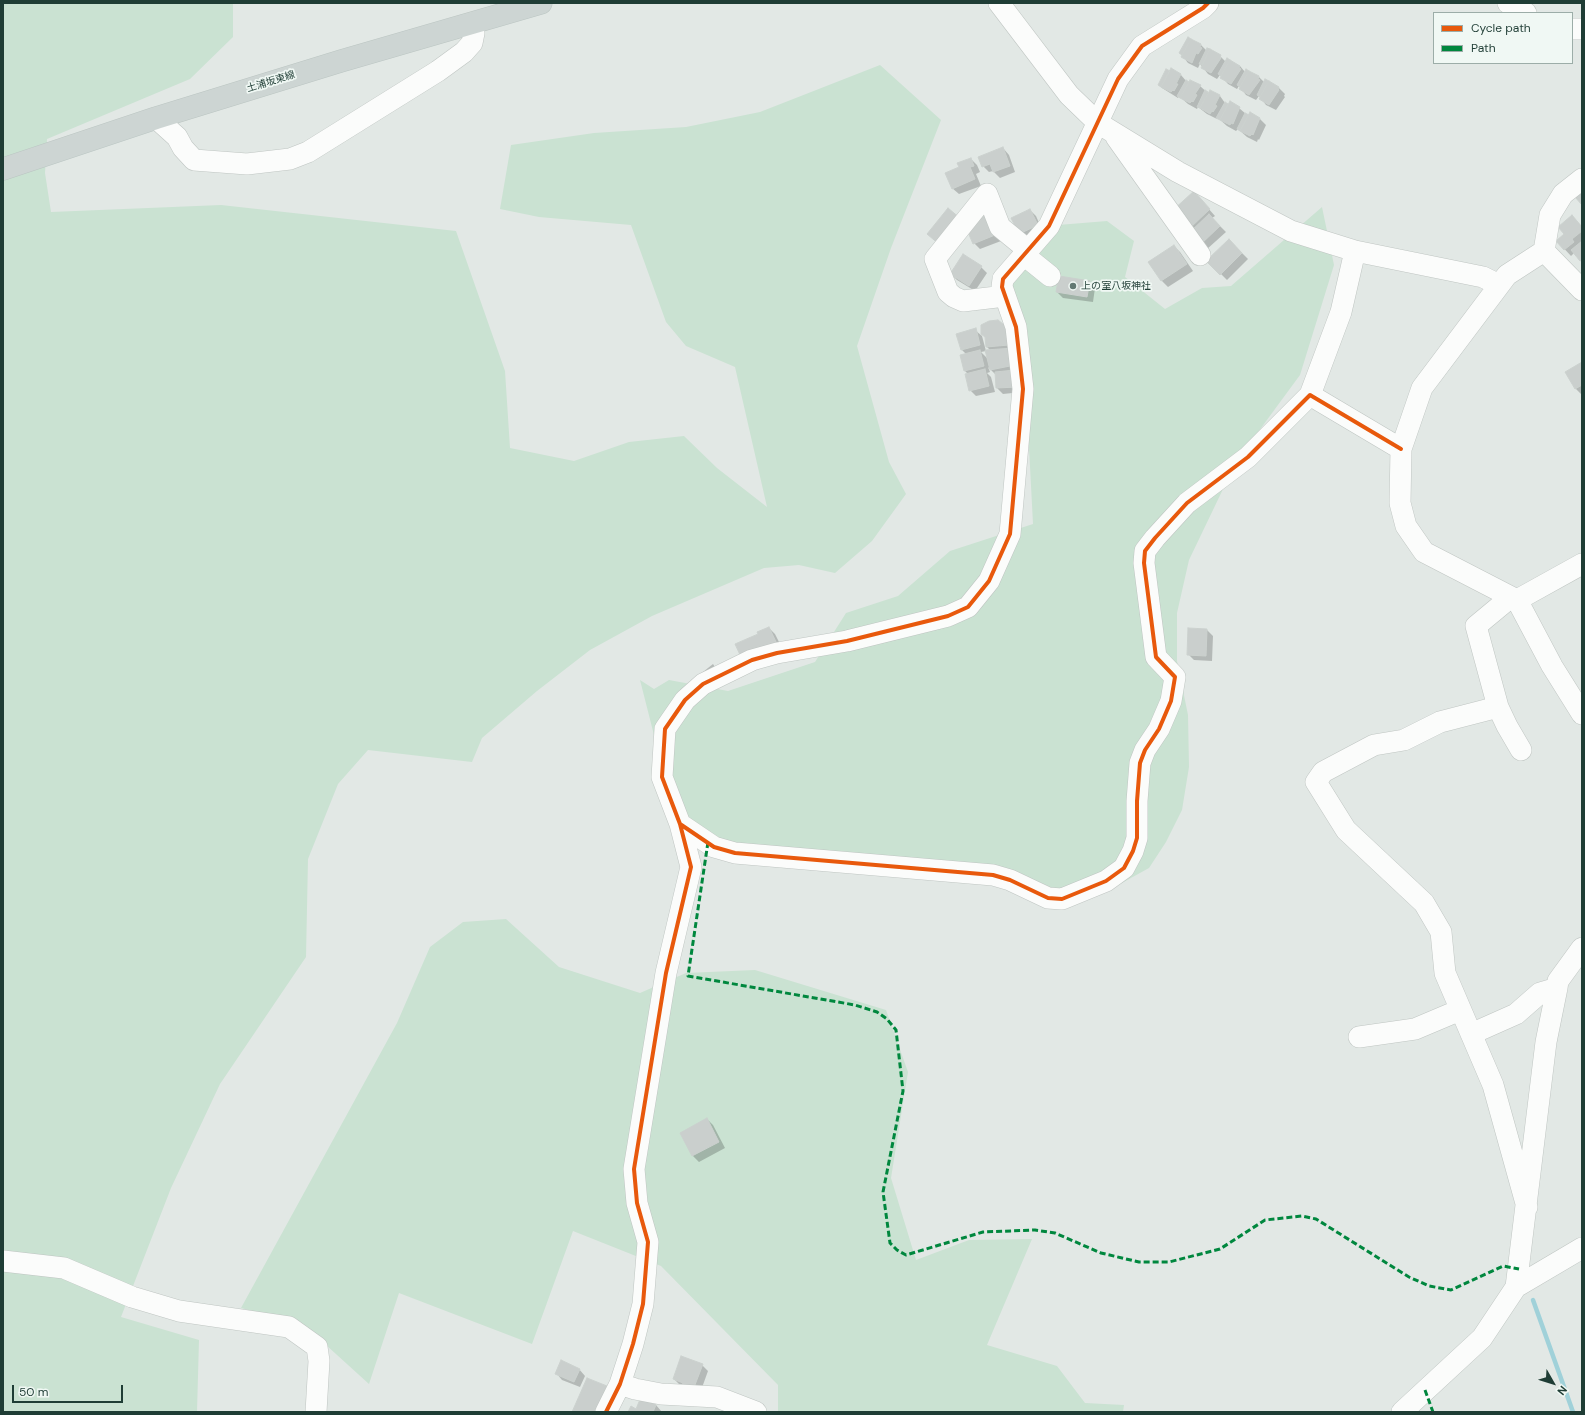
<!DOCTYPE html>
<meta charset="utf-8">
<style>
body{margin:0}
#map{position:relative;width:1585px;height:1415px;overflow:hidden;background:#e2e8e5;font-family:"DM Sans",sans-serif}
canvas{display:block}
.frame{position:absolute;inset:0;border:4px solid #1f3d35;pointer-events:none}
.legend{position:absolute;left:1433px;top:12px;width:140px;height:52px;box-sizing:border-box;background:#f0f8f4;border:1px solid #9cada8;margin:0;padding:5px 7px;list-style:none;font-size:12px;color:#1f3d35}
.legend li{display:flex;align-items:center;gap:8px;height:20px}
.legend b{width:20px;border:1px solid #9cada8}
.north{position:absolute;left:1533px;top:1363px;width:40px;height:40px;-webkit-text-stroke:3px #f0f8f4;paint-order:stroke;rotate:129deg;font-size:11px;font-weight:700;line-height:16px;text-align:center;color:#1f3d35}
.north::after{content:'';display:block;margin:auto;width:14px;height:18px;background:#1f3d35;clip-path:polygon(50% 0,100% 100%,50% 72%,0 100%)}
.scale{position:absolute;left:12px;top:1385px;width:111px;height:18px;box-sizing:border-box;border:2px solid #1f3d35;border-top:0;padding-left:5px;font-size:12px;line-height:14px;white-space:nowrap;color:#1f3d35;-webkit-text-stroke:3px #f0f8f4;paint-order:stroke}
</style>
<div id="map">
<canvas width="1585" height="1415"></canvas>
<div class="frame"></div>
<ul class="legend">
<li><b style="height:5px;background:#e8590c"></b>Cycle path</li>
<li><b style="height:5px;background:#00873e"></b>Path</li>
</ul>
<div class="north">N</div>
<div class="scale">50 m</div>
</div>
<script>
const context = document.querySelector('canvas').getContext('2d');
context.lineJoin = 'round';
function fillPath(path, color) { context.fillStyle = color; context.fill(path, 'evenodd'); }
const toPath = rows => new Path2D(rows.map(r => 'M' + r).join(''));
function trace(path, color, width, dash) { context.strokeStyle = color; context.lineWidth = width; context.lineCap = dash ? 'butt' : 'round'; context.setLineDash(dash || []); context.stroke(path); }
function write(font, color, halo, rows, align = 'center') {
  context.font = font + ' "DM Sans","Noto Sans JP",sans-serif'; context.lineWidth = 3.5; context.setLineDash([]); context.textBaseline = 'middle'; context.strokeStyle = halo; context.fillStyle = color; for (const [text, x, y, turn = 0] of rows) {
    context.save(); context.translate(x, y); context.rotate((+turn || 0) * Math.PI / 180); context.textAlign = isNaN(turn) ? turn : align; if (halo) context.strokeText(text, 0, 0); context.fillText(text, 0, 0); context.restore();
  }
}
fillPath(toPath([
 [3,3,233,3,233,37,190,79,47,139,45,173,51,212,221,205,456,231,505,371,510,448,574,461,629,442,684,436,717,468,767,507,735,367,686,346,666,322,631,225,539,217,500,209,511,145,594,133,686,127,760,112,880,65,941,120,891,248,857,346,889,462,906,494,872,541,835,573,799,565,764,568,652,616,590,650,537,691,482,738,472,762,368,750,338,784,308,859,306,957,220,1084,171,1188,121,1317,199,1340,197,1412,3,1412],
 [1322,207,1334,265,1300,375,1236,462,1189,560,1177,613,1177,661,1188,715,1189,767,1182,810,1166,842,1149,868,1111,889,1071,893,732,847,684,821,670,798,640,680,654,689,669,680,728,691,815,662,846,613,898,596,950,551,1033,524,1028,428,1009,284,1058,225,1107,221,1134,241,1125,277,1165,309,1202,288,1231,286],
 [506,919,559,967,640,993,686,973,755,970,886,1010,908,1072,891,1178,916,1260,969,1240,1032,1239,987,1345,1057,1366,1085,1403,1124,1405,1123,1412,778,1412,778,1385,661,1266,573,1231,532,1344,399,1293,369,1384,304,1325,241,1308,397,1023,430,947,463,922]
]), '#cae2d2');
fillPath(toPath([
 [1188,38,1201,45,1207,51,1208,49,1220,56,1226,62,1227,60,1240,66,1245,72,1249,72,1259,77,1265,83,1266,81,1278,87,1285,94,1284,96,1285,97,1276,110,1266,105,1259,96,1256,100,1246,95,1239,86,1237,89,1228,84,1220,75,1217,79,1208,74,1200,64,1198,68,1188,63,1180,53],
 [1171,70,1181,75,1187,82,1200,86,1209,94,1210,91,1220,96,1225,103,1239,108,1246,114,1260,119,1266,125,1259,140,1258,139,1257,142,1247,137,1238,129,1236,131,1227,126,1218,118,1217,119,1207,114,1198,107,1197,109,1188,104,1179,96,1178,98,1162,88,1159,85],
 [1003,148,1009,155,1015,172,1000,178,993,171,989,172,983,166],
 [971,159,977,165,980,172,976,174,981,186,959,194,952,188,961,168],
 [1200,199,1215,216,1212,218,1226,232,1206,250,1174,211],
 [1030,210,1036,216,1043,232,1026,240,1020,234],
 [1572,216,1582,227,1582,262,1574,253,1571,256,1557,241,1565,234],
 [961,220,979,220,1001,241,980,249,974,243,967,226],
 [1229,240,1248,259,1227,280,1208,261],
 [1174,246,1180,252,1193,271,1168,287,1162,281,1150,262],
 [981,267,987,273,975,291,957,280,951,274],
 [1089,282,1095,288,1093,302,1063,298,1057,292],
 [1007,329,1022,392,1003,394,997,388,996,375,988,367,990,372,987,373,991,377,995,392,976,396,970,390,969,375,965,371,966,354,962,350,975,330,982,336,986,351,991,351,987,347],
 [986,351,988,359,981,352],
 [1582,363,1582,395,1576,389,1566,373],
 [769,628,775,634,783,650,760,634],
 [1207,630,1213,636,1212,661,1194,660,1188,654],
 [713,664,715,667,708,677,703,672],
 [707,1119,713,1125,725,1148,699,1162,693,1156,681,1133],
 [702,1365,708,1371,699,1396,680,1385,674,1379],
 [579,1369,585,1376,580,1387,562,1380,556,1373],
 [642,1399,656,1405,662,1412,629,1412,636,1410]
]), '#0003');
trace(toPath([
 [1533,1300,1573,1412]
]), '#a0d1d9', 4.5);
const building = toPath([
 [1188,37,1191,39,1182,55,1179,53,1188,37],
 [1191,39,1201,44,1200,47,1202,48,1198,54,1196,53,1192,63,1181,57,1191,39],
 [1207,48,1210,49,1202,65,1199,64,1207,48],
 [1210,49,1221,55,1220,57,1221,58,1211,73,1201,68,1210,49],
 [1227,58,1230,60,1221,76,1218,74,1227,58],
 [1230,60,1240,66,1239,68,1241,69,1231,84,1220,78,1230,60],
 [1171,68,1181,74,1176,84,1178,84,1174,91,1173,90,1171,92,1161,87,1171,68],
 [1166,69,1170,71,1161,87,1158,85,1166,69],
 [1246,69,1249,71,1240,87,1237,85,1246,69],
 [1249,71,1259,76,1258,79,1260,80,1249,95,1239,89,1249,71],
 [1265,79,1269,81,1260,97,1257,95,1265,79],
 [1186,80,1189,82,1180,98,1177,96,1186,80],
 [1190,80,1201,85,1195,94,1197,95,1193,102,1192,101,1190,103,1180,98,1190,80],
 [1269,81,1279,87,1278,89,1279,90,1269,105,1259,99,1269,81],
 [1205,90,1208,92,1200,108,1197,107,1205,90],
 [1210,90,1220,95,1215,105,1217,106,1213,112,1212,111,1210,114,1200,108,1210,90],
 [1230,101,1240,107,1233,124,1231,123,1230,125,1220,120,1230,101],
 [1225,102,1228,104,1220,120,1216,118,1225,102],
 [1250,112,1260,118,1253,135,1252,134,1250,136,1240,131,1250,112],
 [1245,113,1249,115,1240,131,1237,129,1245,113],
 [1003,147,1010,166,993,172,990,164,982,167,978,157,1003,147],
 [971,158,974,166,970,167,975,179,952,189,945,173,959,167,957,163,971,158],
 [1194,191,1210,209,1189,229,1172,211,1194,191],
 [1582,191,1582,205,1575,197,1582,191],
 [948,208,961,219,940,245,927,234,948,208],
 [1030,209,1038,225,1019,234,1011,218,1030,209],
 [986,211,995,235,973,244,965,225,986,211],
 [1209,214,1220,226,1200,245,1189,233,1209,214],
 [1572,215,1582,227,1582,231,1572,239,1574,242,1564,250,1556,241,1564,234,1558,227,1572,215],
 [1229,239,1242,253,1220,275,1206,261,1229,239],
 [1582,241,1582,260,1580,261,1571,250,1582,241],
 [1174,245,1187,264,1161,281,1148,262,1174,245],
 [963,254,982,266,969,286,950,274,963,254],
 [1059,276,1090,281,1087,297,1056,292,1059,276],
 [998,320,1008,328,1009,345,986,347,985,337,981,334,981,325,989,321,998,320],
 [976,328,980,345,961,350,956,334,976,328],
 [1015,348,1015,365,990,370,985,350,1015,348],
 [980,350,984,366,964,371,960,355,980,350],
 [1582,362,1582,385,1575,389,1565,372,1582,362],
 [985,369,989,386,969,391,965,374,985,369],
 [1015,370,1017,387,996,388,995,372,1015,370],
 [769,627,777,644,741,657,735,644,758,634,757,632,769,627],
 [1188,628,1207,629,1206,656,1187,655,1188,628],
 [707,1118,719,1142,692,1156,680,1133,707,1118],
 [681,1356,703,1364,693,1390,682,1386,683,1383,673,1379,681,1356],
 [561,1360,580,1369,574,1382,555,1374,561,1360],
 [587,1378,607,1386,596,1412,572,1412,587,1378],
 [641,1397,656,1405,653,1412,628,1412,631,1406,636,1409,641,1397]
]);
fillPath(building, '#cacfcd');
trace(building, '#cbd1ce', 1);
const minor = toPath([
 [999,3,1069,95,1098,123,1178,172,1291,231,1355,251,1483,277,1499,285],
 [1508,3,1526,13],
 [1572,29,1582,29],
 [156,118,177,137,183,148,194,160,247,164,290,159,308,152,438,71,464,52,472,43,474,33,471,24],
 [1116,137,1200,255],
 [1582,179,1563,194,1550,215,1544,251,1507,275,1422,388,1401,449,1400,503,1406,526,1424,552,1517,600,1552,666,1582,714],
 [1544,251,1582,290],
 [1024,255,1050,276],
 [1005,296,963,301,954,297,948,292,935,259,987,194,1000,227,1028,250],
 [1310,395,1341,312,1355,251],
 [1511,597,1476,626,1498,707,1440,722,1404,740,1374,745,1323,772,1316,782,1346,830,1424,903,1441,932,1445,973,1493,1085,1527,1207],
 [1517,600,1582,564],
 [1498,707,1507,726,1521,750],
 [680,824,714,847,735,853,993,875,1010,880,1048,898,1062,899,1106,881,1124,868,1133,851,1137,838,1137,801,1140,763,1145,750,1159,729,1171,701,1175,677,1156,657,1144,563,1145,551,1155,538,1187,503,1248,457,1310,395,1401,449],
 [1471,1034,1516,1014,1540,993,1557,988],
 [1359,1037,1415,1029,1460,1010],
 [3,1261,64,1268,132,1297,179,1311,289,1327,317,1347,319,1361,316,1412],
 [1516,1287,1546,1042,1557,988,1558,981,1582,948],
 [620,1384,635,1389,661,1394,717,1397,756,1412],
 [606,1412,620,1384,633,1344,643,1304,648,1242,637,1203,634,1169,666,973,691,867,680,824,662,777,665,729,685,700,703,684,752,660,777,653,847,641,948,616,968,607,989,581,1010,534,1023,389,1016,327,1002,287,1003,279,1049,226,1118,79,1142,46,1203,8,1208,3],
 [1402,1412,1482,1338,1516,1287,1582,1248]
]);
const major = toPath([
 [3,169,156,118,341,61,541,3]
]);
trace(minor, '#bfc5c2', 22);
trace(major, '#bbc5c2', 23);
trace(minor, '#fbfcfb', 21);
trace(major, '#cdd5d3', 22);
trace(toPath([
 [708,842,688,976,855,1005,877,1012,887,1019,896,1030,903,1091,883,1192,890,1243,897,1250,906,1255,983,1232,1035,1230,1055,1233,1101,1253,1139,1262,1169,1262,1220,1249,1265,1220,1302,1216,1316,1219,1409,1277,1429,1286,1451,1290,1503,1266,1519,1269],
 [1425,1390,1433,1412]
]), '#00873e', 3, [6, 3]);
trace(toPath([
 [680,824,714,847,735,853,993,875,1010,880,1048,898,1062,899,1106,881,1124,868,1133,851,1137,838,1137,801,1140,763,1145,750,1159,729,1171,701,1175,677,1156,657,1144,563,1145,551,1155,538,1187,503,1248,457,1310,395,1401,449],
 [606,1412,620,1384,633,1344,643,1304,648,1242,637,1203,634,1169,666,973,691,867,680,824,662,777,665,729,685,700,703,684,752,660,777,653,847,641,948,616,968,607,989,581,1010,534,1023,389,1016,327,1002,287,1003,279,1049,226,1118,79,1142,46,1203,8,1208,3]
]), '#e8590c', 4);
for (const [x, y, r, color] of [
 [1073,286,4,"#637973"]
]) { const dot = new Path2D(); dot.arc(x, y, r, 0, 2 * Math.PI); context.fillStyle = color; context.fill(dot); trace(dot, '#f0f8f4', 1.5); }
write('10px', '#1f3d35', '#f0f8f4', [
 ["土浦坂東線",271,82,-17]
]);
write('10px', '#1f3d35', '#f0f8f4', [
 ["上の室八坂神社",1081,286]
], 'left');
</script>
